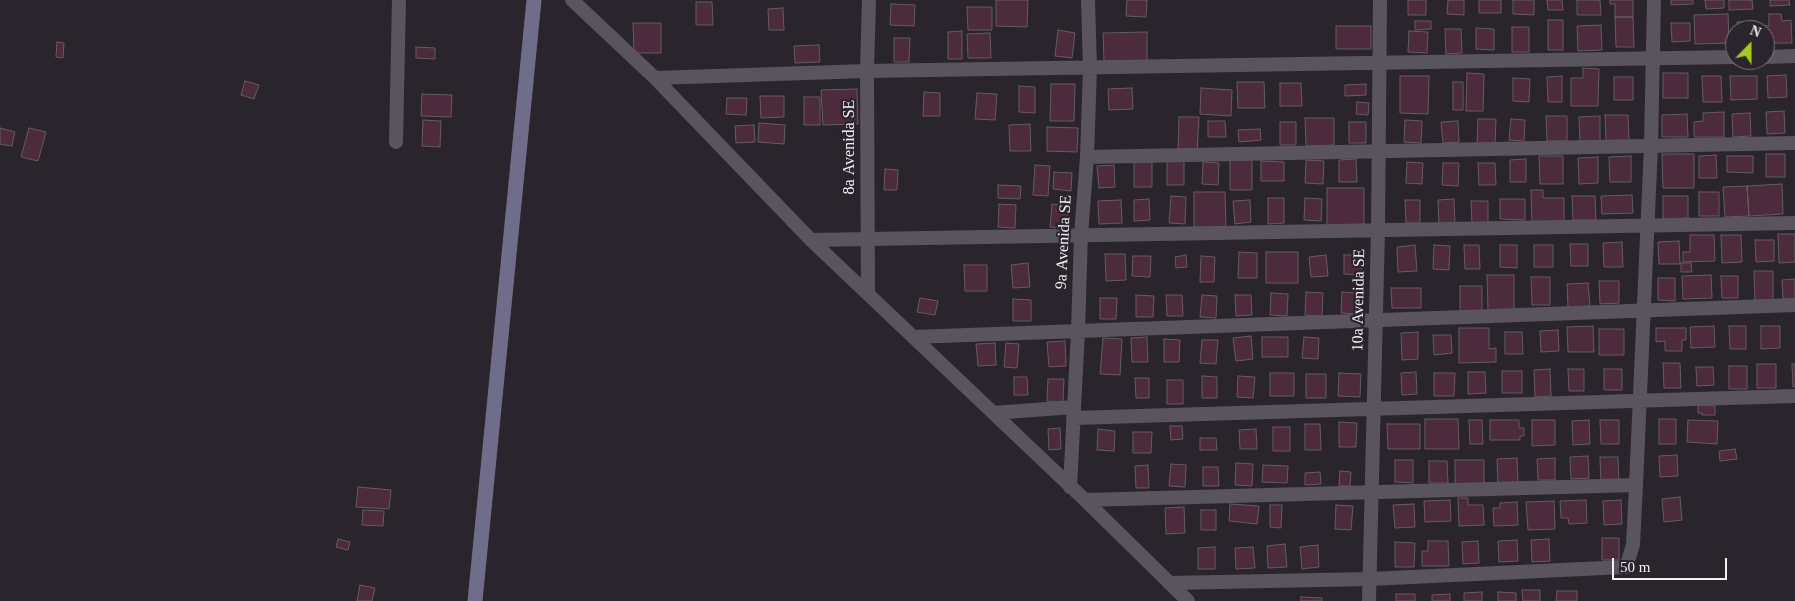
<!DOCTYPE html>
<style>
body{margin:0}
#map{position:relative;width:1795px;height:601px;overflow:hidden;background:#2a242d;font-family:"Times New Roman",serif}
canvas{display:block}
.north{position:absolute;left:1725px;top:20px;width:50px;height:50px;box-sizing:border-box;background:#2a242d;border:1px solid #7a757d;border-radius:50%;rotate:22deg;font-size:14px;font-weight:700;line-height:20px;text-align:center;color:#f3eff5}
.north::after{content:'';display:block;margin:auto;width:18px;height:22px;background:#a5c823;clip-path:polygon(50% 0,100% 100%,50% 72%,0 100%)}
.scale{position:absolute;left:1612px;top:558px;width:115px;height:22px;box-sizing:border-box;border:2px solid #f3eff5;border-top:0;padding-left:6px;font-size:15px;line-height:18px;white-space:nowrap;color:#f3eff5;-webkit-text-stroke:4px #2a242d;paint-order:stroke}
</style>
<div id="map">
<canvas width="1795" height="601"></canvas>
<div class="north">N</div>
<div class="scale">50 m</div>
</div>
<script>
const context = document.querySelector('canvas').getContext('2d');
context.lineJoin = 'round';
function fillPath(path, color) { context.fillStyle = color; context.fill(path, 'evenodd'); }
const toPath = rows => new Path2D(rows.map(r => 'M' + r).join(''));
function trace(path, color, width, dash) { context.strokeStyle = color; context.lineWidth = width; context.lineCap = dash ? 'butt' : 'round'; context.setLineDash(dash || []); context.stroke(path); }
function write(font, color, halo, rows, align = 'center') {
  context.font = font + ' "Times New Roman",serif'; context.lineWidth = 4.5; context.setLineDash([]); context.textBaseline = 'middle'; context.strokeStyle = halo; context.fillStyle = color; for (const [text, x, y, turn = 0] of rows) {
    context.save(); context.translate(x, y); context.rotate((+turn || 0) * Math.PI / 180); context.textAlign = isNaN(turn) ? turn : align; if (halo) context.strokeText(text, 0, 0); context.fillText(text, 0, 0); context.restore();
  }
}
const building = toPath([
 [996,0,1028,0,1027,27,996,26,996,0],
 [1127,0,1147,0,1146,17,1126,16,1127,0],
 [1408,0,1426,0,1426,15,1408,15,1408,0],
 [1448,0,1464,0,1464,15,1447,14,1448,0],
 [1479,0,1501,0,1501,13,1479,13,1479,0],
 [1513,0,1534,0,1534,15,1513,14,1513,0],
 [1547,0,1562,0,1563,10,1548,10,1547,0],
 [1577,0,1600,0,1601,15,1577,15,1577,0],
 [1610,0,1633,0,1633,17,1615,17,1615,4,1610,4,1610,0],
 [1671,0,1693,0,1693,4,1671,5,1671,0],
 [1705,0,1724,0,1724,8,1706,9,1705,0],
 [1729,0,1752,0,1753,9,1729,10,1729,0],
 [1770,0,1789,0,1790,5,1770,6,1770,0],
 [696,2,712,2,713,25,696,25,696,2],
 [891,4,915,5,914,26,890,25,891,4],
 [967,7,992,7,992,30,968,30,967,7],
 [783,8,784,30,769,30,768,9,783,8],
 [1728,14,1729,43,1695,44,1694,15,1728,14],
 [1769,14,1781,14,1782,21,1791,20,1792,43,1765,43,1765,30,1761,30,1761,26,1769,26,1769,14],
 [1615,17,1633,17,1634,47,1616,47,1615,17],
 [1548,20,1563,20,1563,50,1548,50,1548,20],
 [1415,21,1431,21,1431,29,1415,30,1415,21],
 [1755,21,1755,30,1737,30,1737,22,1755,21],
 [633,23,661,23,661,53,634,53,633,23],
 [1671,23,1690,23,1690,41,1672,42,1671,23],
 [1601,25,1602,50,1578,51,1577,26,1601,25],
 [1336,26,1371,26,1371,49,1336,49,1336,26],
 [1512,27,1529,27,1529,52,1512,52,1512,27],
 [1476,28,1494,29,1494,50,1476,49,1476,28],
 [1445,29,1461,29,1462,53,1446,54,1445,29],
 [1058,30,1075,33,1072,58,1055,56,1058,30],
 [962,31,962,59,948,59,948,32,962,31],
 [1409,31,1428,32,1427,53,1408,52,1409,31],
 [1147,32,1147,61,1104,61,1103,33,1147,32],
 [990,33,991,58,968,58,967,34,990,33],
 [894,38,910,38,909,62,894,62,894,38],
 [57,42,64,43,63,58,56,57,57,42],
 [819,45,820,62,795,63,794,46,819,45],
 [416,47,435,48,435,59,416,58,416,47],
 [1583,68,1599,69,1598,106,1571,106,1571,78,1583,78,1583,68],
 [1467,73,1484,74,1483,111,1466,111,1467,73],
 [1663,73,1688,73,1688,98,1663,98,1663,73],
 [1786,75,1787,97,1768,98,1767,76,1786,75],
 [1400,76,1429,76,1428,114,1400,113,1400,76],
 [1562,76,1562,102,1548,102,1547,77,1562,76],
 [1702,76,1721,76,1722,102,1703,102,1702,76],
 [1730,76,1757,76,1757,99,1731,100,1730,76],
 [1614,77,1633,77,1633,100,1614,100,1614,77],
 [1513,78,1530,79,1529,102,1513,101,1513,78],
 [245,81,259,85,254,99,241,95,245,81],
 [1237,82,1264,82,1265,108,1238,108,1237,82],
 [1453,82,1463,82,1463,110,1453,110,1453,82],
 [1280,83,1301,83,1302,106,1280,106,1280,83],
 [1051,84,1075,84,1074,121,1050,121,1051,84],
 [1366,84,1366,95,1345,96,1345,85,1366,84],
 [1019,86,1035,87,1035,113,1019,112,1019,86],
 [1132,88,1133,109,1109,110,1108,89,1132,88],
 [1201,88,1232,90,1231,116,1200,114,1201,88],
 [857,89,858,124,823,125,821,90,857,89],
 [924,92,940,93,940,116,923,116,924,92],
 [977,93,997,94,995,120,975,119,977,93],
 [422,94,452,95,451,117,421,116,422,94],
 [760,96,784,96,784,117,761,118,760,96],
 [804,97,820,97,820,125,804,125,804,97],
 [727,98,747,98,746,115,726,114,727,98],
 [1357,102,1369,103,1368,115,1356,114,1357,102],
 [1784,111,1785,133,1767,134,1766,112,1784,111],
 [1724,112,1724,137,1694,137,1694,122,1703,121,1703,113,1724,112],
 [1750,113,1751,136,1733,137,1732,114,1750,113],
 [1687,114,1688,137,1662,137,1662,115,1687,114],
 [1605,115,1628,115,1629,141,1606,141,1605,115],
 [1546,116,1567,116,1567,141,1547,141,1546,116],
 [1600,116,1600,141,1580,142,1579,117,1600,116],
 [1179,117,1199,117,1197,153,1178,152,1179,117],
 [1305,118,1334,118,1334,145,1306,146,1305,118],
 [1478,119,1496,119,1495,145,1477,145,1478,119],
 [1511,119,1525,120,1524,141,1509,140,1511,119],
 [423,120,441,121,440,147,422,146,423,120],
 [1405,120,1422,121,1421,143,1404,142,1405,120],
 [1208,121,1225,121,1226,137,1208,137,1208,121],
 [1458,121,1459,142,1443,143,1441,122,1458,121],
 [1280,122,1296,122,1296,145,1280,145,1280,122],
 [1349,122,1366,122,1366,143,1349,143,1349,122],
 [759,123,785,125,784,144,758,142,759,123],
 [1030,124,1031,151,1010,151,1009,125,1030,124],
 [754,125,755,142,736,143,735,126,754,125],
 [1047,127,1078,128,1077,152,1047,151,1047,127],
 [0,128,15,132,12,146,0,144,0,128],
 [29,128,46,132,38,161,21,157,29,128],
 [1260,129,1261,140,1239,142,1238,130,1260,129],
 [1662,154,1694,154,1694,188,1663,188,1662,154],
 [1766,154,1785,154,1785,177,1766,177,1766,154],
 [1716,155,1717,178,1699,178,1699,156,1716,155],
 [1539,156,1563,156,1563,184,1540,184,1539,156],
 [1631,156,1631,182,1610,182,1609,157,1631,156],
 [1727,156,1753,156,1753,173,1727,172,1727,156],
 [1598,157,1598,183,1579,184,1578,158,1598,157],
 [1230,159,1252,159,1252,190,1230,190,1230,159],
 [1356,159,1357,182,1339,182,1339,160,1356,159],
 [1526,159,1526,182,1510,182,1510,160,1526,159],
 [1167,160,1184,160,1184,185,1167,185,1167,160],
 [1306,160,1324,161,1323,184,1305,183,1306,160],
 [1261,161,1284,162,1284,181,1261,181,1261,161],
 [1134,162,1152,162,1152,187,1134,187,1134,162],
 [1203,162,1219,163,1218,185,1202,184,1203,162],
 [1407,162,1423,163,1422,184,1406,183,1407,162],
 [1443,163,1459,163,1458,186,1442,185,1443,163],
 [1478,163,1495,163,1496,185,1479,185,1478,163],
 [1035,165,1050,166,1048,196,1033,195,1035,165],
 [1114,165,1115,187,1099,188,1097,166,1114,165],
 [885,169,898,170,897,190,884,190,885,169],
 [1054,172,1072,173,1071,191,1053,189,1054,172],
 [1782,184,1783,214,1749,216,1747,186,1782,184],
 [998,185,1021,186,1020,199,998,198,998,185],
 [1747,186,1749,216,1725,217,1723,187,1747,186],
 [1327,188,1364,188,1364,226,1327,225,1327,188],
 [1531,190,1543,190,1543,198,1564,198,1564,226,1532,227,1531,190],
 [1194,192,1225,192,1226,228,1194,227,1194,192],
 [1699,192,1719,192,1719,216,1699,216,1699,192],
 [1632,195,1633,213,1602,214,1601,196,1632,195],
 [1171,196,1186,197,1185,224,1169,223,1171,196],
 [1572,196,1595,196,1596,220,1573,220,1572,196],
 [1663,196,1688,196,1688,218,1663,219,1663,196],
 [1268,198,1284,198,1284,223,1268,224,1268,198],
 [1305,198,1322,199,1321,221,1304,220,1305,198],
 [1149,199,1150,220,1134,221,1134,200,1149,199],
 [1454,199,1455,223,1439,224,1438,200,1454,199],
 [1500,199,1525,199,1525,220,1500,219,1500,199],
 [1121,200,1122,223,1099,224,1098,201,1121,200],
 [1250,200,1251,222,1235,224,1233,201,1250,200],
 [1405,200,1420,200,1420,223,1406,223,1405,200],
 [1471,201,1488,201,1488,223,1472,224,1471,201],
 [999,204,1016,205,1015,228,998,227,999,204],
 [1052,204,1069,206,1067,228,1050,227,1052,204],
 [1778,234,1795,234,1795,262,1779,263,1778,234],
 [1690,235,1714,235,1715,261,1683,262,1683,252,1690,252,1690,235],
 [1721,235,1741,235,1742,262,1722,263,1721,235],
 [1755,240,1774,240,1774,261,1756,262,1755,240],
 [1679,241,1680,264,1659,264,1658,242,1679,241],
 [1622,242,1623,267,1604,267,1603,243,1622,242],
 [1570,244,1588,244,1588,266,1571,266,1570,244],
 [1415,245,1417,271,1398,272,1397,247,1415,245],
 [1434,245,1450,246,1449,270,1433,269,1434,245],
 [1464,245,1479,245,1480,269,1465,269,1464,245],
 [1500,245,1517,245,1517,268,1500,267,1500,245],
 [1534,245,1553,245,1553,267,1534,267,1534,245],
 [1239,252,1257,253,1257,278,1238,278,1239,252],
 [1266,252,1298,252,1298,283,1266,283,1266,252],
 [1105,254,1125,254,1126,280,1106,281,1105,254],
 [1186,255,1187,267,1176,268,1175,257,1186,255],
 [1326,255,1328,276,1311,277,1309,257,1326,255],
 [1344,255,1362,255,1361,275,1344,274,1344,255],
 [1133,256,1151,256,1150,277,1132,276,1133,256],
 [1201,256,1215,257,1214,282,1200,282,1201,256],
 [1028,263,1030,287,1013,288,1011,265,1028,263],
 [1681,263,1691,263,1692,272,1681,272,1681,263],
 [964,265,987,265,987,291,965,291,964,265],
 [1754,271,1773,271,1773,301,1755,302,1754,271],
 [1487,275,1514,275,1514,310,1488,310,1487,275],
 [1711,275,1712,298,1683,299,1682,276,1711,275],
 [1721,276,1738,276,1738,298,1722,298,1721,276],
 [1531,277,1550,277,1550,305,1532,305,1531,277],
 [1658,278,1675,278,1675,301,1658,300,1658,278],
 [1795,279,1795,299,1783,299,1782,280,1795,279],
 [1599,281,1619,281,1619,303,1600,304,1599,281],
 [1588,283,1590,306,1568,307,1567,284,1588,283],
 [1460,286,1482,286,1482,312,1460,312,1460,286],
 [1391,288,1421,288,1421,308,1392,308,1391,288],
 [1306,292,1323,293,1322,316,1305,315,1306,292],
 [1342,292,1359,293,1358,314,1341,313,1342,292],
 [1271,293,1288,294,1287,316,1270,315,1271,293],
 [1136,295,1154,296,1153,317,1136,317,1136,295],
 [1166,295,1182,295,1183,316,1167,316,1166,295],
 [1202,295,1217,296,1216,318,1200,317,1202,295],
 [1235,295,1251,295,1252,315,1236,316,1235,295],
 [920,298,938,301,935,315,917,312,920,298],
 [1100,298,1117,298,1116,319,1100,319,1100,298],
 [1013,299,1031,300,1031,321,1013,321,1013,299],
 [1593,326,1594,352,1568,352,1567,327,1593,326],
 [1714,326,1715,347,1691,348,1690,327,1714,326],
 [1729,326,1746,326,1746,349,1730,349,1729,326],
 [1761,326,1780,326,1780,348,1761,349,1761,326],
 [1459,328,1489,328,1489,349,1496,348,1496,362,1459,363,1459,328],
 [1656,328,1686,328,1686,340,1682,340,1682,351,1665,351,1665,341,1656,342,1656,328],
 [1599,329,1624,329,1624,355,1599,355,1599,329],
 [1558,330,1559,351,1541,352,1540,331,1558,330],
 [1418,332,1418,359,1402,360,1401,333,1418,332],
 [1505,332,1522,332,1523,354,1505,354,1505,332],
 [1433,335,1451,335,1452,353,1434,355,1433,335],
 [1251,336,1253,359,1236,361,1233,338,1251,336],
 [1147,337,1148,362,1132,362,1131,338,1147,337],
 [1262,337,1288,337,1288,357,1262,357,1262,337],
 [1304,337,1319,338,1318,359,1302,358,1304,337],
 [1103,338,1122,339,1120,375,1100,374,1103,338],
 [1164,339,1180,340,1179,362,1164,362,1164,339],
 [1202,340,1218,340,1216,364,1200,363,1202,340],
 [1065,341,1066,366,1049,367,1047,342,1065,341],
 [995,343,996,365,978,366,976,344,995,343],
 [1006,343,1019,344,1017,368,1004,367,1006,343],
 [1663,363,1680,363,1681,388,1664,388,1663,363],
 [1757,364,1776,364,1776,388,1757,388,1757,364],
 [1792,364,1795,364,1795,387,1793,387,1792,364],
 [1729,366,1747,366,1747,389,1729,389,1729,366],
 [1696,367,1713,367,1714,385,1697,386,1696,367],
 [1550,369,1551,396,1535,397,1534,370,1550,369],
 [1568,369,1584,369,1584,391,1569,391,1568,369],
 [1604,369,1622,369,1622,390,1604,390,1604,369],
 [1502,371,1522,371,1522,393,1502,393,1502,371],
 [1416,372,1417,394,1402,395,1401,373,1416,372],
 [1468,372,1485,372,1486,393,1468,394,1468,372],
 [1270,373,1294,373,1294,396,1270,396,1270,373],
 [1339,373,1361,374,1360,397,1338,396,1339,373],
 [1434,373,1455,373,1454,396,1434,396,1434,373],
 [1306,374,1326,374,1326,398,1306,398,1306,374],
 [1202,376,1217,377,1217,398,1202,398,1202,376],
 [1238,376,1255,377,1253,398,1237,397,1238,376],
 [1014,377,1027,377,1028,395,1014,395,1014,377],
 [1135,378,1149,378,1149,398,1136,398,1135,378],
 [1048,379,1064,379,1063,402,1047,401,1048,379],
 [1167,380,1183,380,1183,404,1167,404,1167,380],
 [1698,405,1715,406,1715,415,1702,415,1702,413,1698,413,1698,405],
 [1425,419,1458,419,1459,449,1425,449,1425,419],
 [1659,419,1676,419,1676,444,1659,444,1659,419],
 [1469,420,1482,420,1483,444,1470,444,1469,420],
 [1490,420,1519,420,1519,428,1524,428,1524,436,1520,436,1520,440,1490,440,1490,420],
 [1532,420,1555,420,1555,445,1532,446,1532,420],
 [1589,420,1590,444,1573,445,1572,421,1589,420],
 [1600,420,1619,420,1619,444,1601,444,1600,420],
 [1688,420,1718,421,1717,444,1687,442,1688,420],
 [1339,422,1357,423,1356,447,1339,447,1339,422],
 [1305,424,1320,424,1321,450,1305,450,1305,424],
 [1387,424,1420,424,1420,449,1388,449,1387,424],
 [1170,426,1182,426,1183,439,1171,440,1170,426],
 [1273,427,1290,427,1290,451,1273,451,1273,427],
 [1060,428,1061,449,1049,450,1048,429,1060,428],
 [1098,429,1115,431,1114,451,1097,450,1098,429],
 [1256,429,1257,449,1240,449,1239,430,1256,429],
 [1133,432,1152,432,1151,453,1133,453,1133,432],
 [1200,438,1216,438,1217,450,1200,450,1200,438],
 [1735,449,1737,459,1720,461,1719,451,1735,449],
 [1677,455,1678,476,1660,477,1659,456,1677,455],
 [1588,456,1589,478,1571,479,1570,457,1588,456],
 [1600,457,1618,457,1619,485,1601,485,1600,457],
 [1517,458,1518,483,1498,483,1497,459,1517,458],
 [1555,458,1555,480,1538,480,1537,459,1555,458],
 [1395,460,1413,460,1413,483,1395,482,1395,460],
 [1455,460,1484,460,1484,485,1455,485,1455,460],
 [1429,461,1447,461,1448,483,1429,483,1429,461],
 [1236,463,1253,464,1252,486,1235,485,1236,463],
 [1171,464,1186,465,1185,487,1169,486,1171,464],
 [1148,465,1149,488,1136,488,1135,466,1148,465],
 [1263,465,1288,466,1287,483,1262,482,1263,465],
 [1203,467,1218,467,1219,486,1203,486,1203,467],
 [1340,471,1351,472,1350,486,1339,486,1340,471],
 [1320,472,1321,484,1305,485,1305,473,1320,472],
 [358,487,391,490,389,509,356,507,358,487],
 [1680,497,1682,520,1664,522,1662,499,1680,497],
 [1458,498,1468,498,1468,505,1483,505,1484,525,1459,526,1458,498],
 [1450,500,1451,521,1425,522,1424,501,1450,500],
 [1586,500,1587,523,1569,524,1568,518,1561,518,1560,501,1586,500],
 [1621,500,1622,524,1604,525,1603,501,1621,500],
 [1554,501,1555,529,1528,530,1526,502,1554,501],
 [1517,502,1518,525,1494,526,1493,508,1500,508,1500,503,1517,502],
 [1230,504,1259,506,1257,524,1229,521,1230,504],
 [1414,504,1415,527,1395,528,1393,505,1414,504],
 [1270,505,1282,505,1281,528,1270,527,1270,505],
 [1336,505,1353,506,1351,530,1335,529,1336,505],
 [1184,507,1185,533,1166,534,1165,508,1184,507],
 [363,510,384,511,383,526,362,525,363,510],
 [1201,510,1216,510,1216,530,1201,530,1201,510],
 [1602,538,1619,538,1619,560,1602,560,1602,538],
 [338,539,350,542,348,550,336,547,338,539],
 [1549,539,1550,561,1532,562,1531,540,1549,539],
 [1517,540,1518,561,1499,562,1498,541,1517,540],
 [1428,541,1448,541,1449,566,1422,566,1422,551,1428,551,1428,541],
 [1478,541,1479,563,1463,564,1462,542,1478,541],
 [1395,542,1415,543,1414,567,1395,567,1395,542],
 [1285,544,1287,567,1268,568,1267,546,1285,544],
 [1318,545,1319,567,1302,569,1300,547,1318,545],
 [1215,547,1215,569,1198,569,1198,548,1215,547],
 [1253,547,1255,568,1236,569,1235,548,1253,547],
 [360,585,375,588,372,601,357,601,360,585],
 [1522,590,1540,590,1540,601,1523,601,1522,590],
 [1557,591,1577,591,1577,601,1556,601,1557,591],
 [1482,592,1482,601,1464,601,1464,593,1482,592],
 [1498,592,1516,593,1516,601,1498,601,1498,592],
 [1396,594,1415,594,1415,601,1396,601,1396,594],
 [1450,594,1450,601,1432,601,1432,595,1450,594],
 [1301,597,1322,598,1322,601,1301,601,1301,597]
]);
fillPath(building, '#4b2b3c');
trace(building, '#675b60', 1);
trace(toPath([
 [572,0,655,78,811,240,1085,500,1188,601],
 [1765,57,1795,56],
 [655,78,867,71,1735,57],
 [396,142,399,0],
 [1087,157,1795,143],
 [811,240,1795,223],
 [868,294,867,71,869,0],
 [913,337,1795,305],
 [993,413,1074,407],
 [1073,418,1795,396],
 [1070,487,1078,331,1081,235,1087,157,1090,68,1088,0],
 [1085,500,1636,485],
 [1169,583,1369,579,1626,567,1633,545,1636,485,1651,146,1654,0],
 [1369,601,1378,230,1380,0]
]), '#5a545e', 14);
trace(toPath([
 [475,601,534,0]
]), '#706d8a', 15);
write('16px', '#f3eff5', '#2a242d', [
 ["8a Avenida SE",850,147,-90],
 ["9a Avenida SE",1064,242,-87],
 ["10a Avenida SE",1359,300,-89]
]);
</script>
